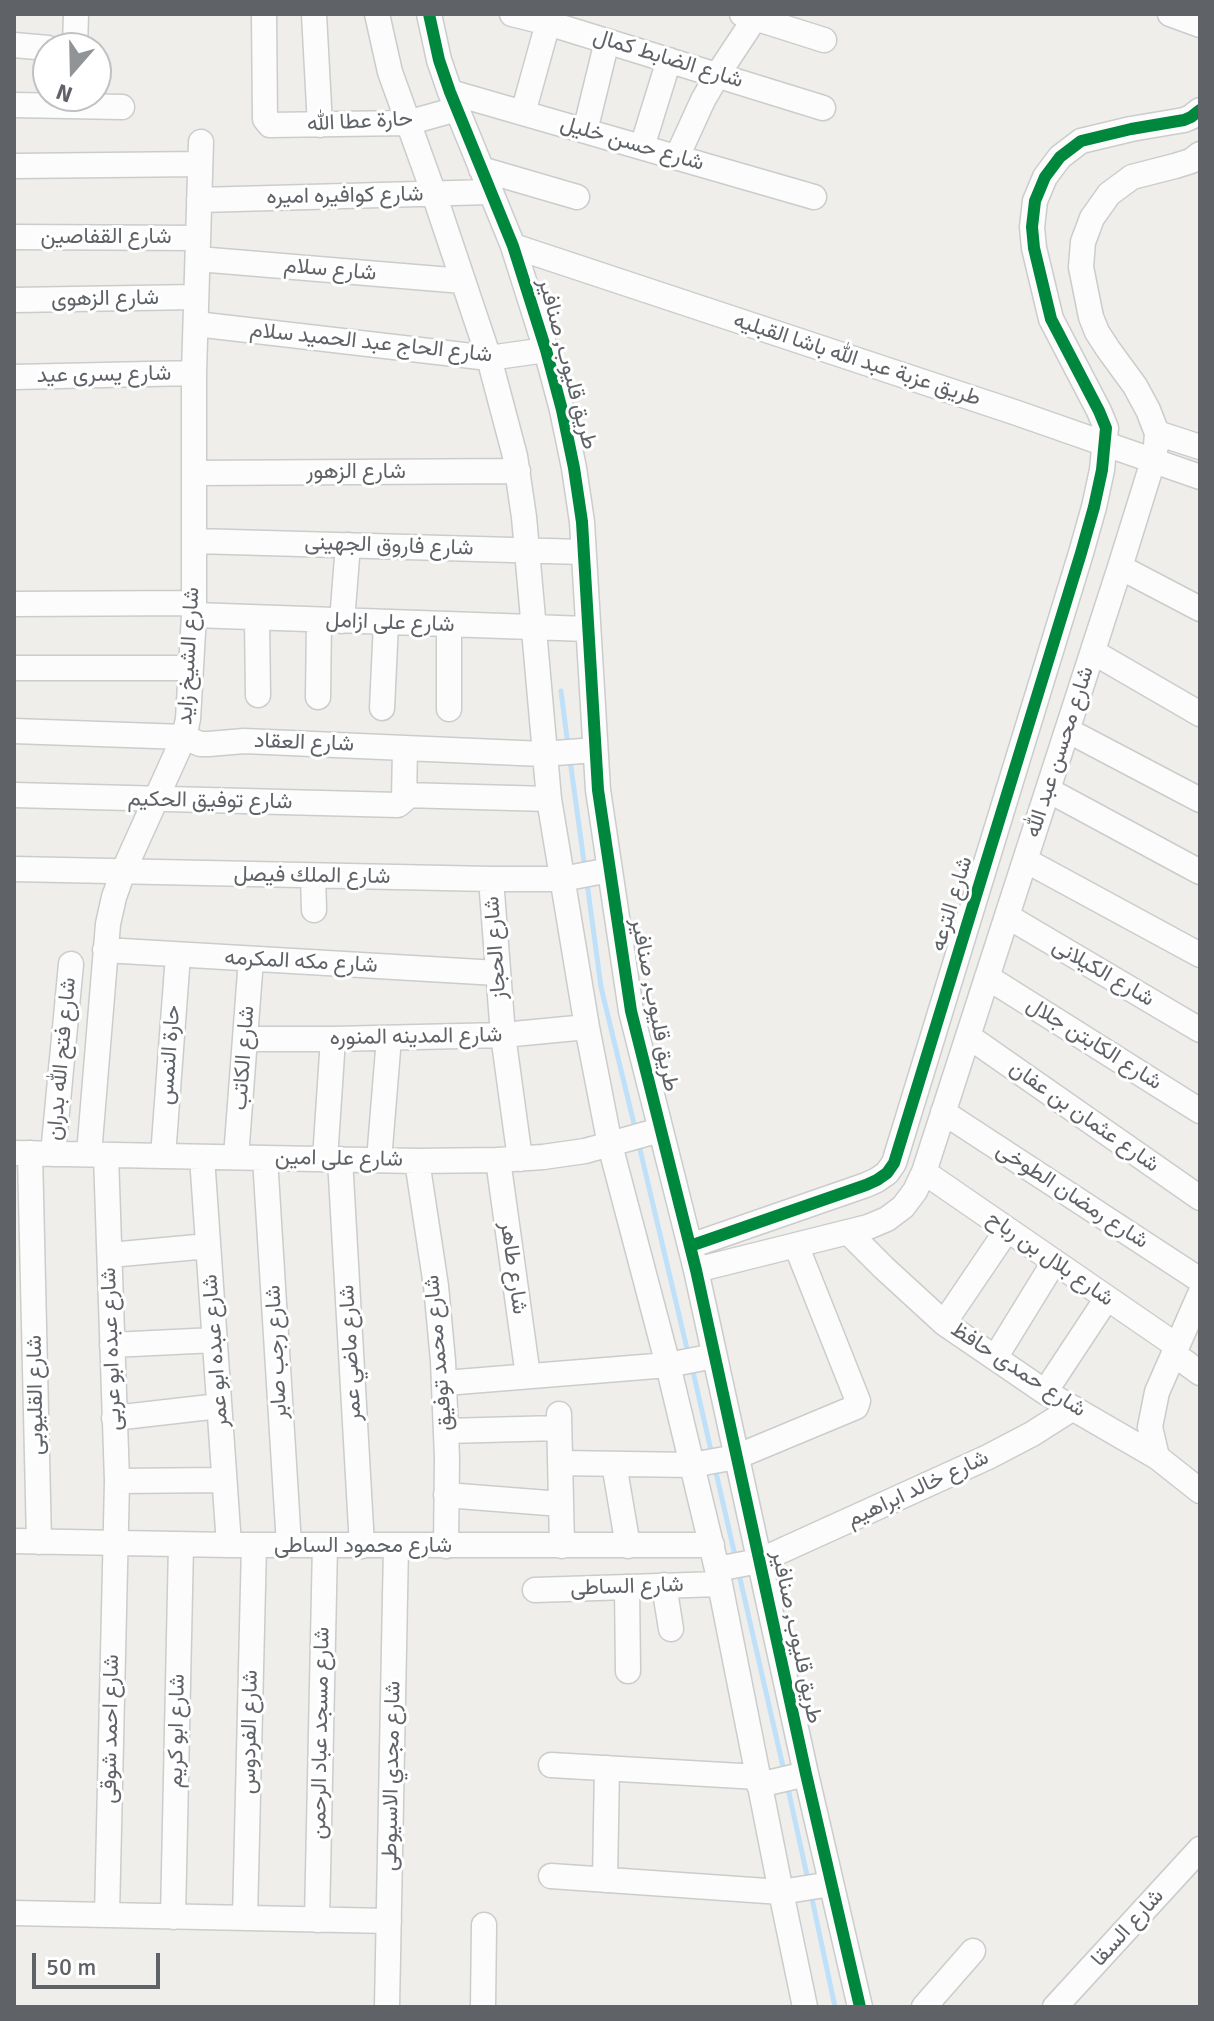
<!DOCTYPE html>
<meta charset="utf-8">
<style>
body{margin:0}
#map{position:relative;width:1214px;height:2021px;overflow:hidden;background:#efeeea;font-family:Signika,sans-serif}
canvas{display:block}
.frame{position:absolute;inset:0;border:16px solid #5f6368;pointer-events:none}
.north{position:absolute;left:32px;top:32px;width:80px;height:80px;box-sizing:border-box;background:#fff;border:2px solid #bfc1c3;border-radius:50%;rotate:200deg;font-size:22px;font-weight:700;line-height:32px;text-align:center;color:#5f6368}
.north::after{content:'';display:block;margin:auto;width:28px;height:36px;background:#919496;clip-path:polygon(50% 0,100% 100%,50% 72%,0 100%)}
.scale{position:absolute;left:32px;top:1953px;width:128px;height:36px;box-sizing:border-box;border:4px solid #5f6368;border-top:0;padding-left:10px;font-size:24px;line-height:28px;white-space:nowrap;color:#5f6368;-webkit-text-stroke:6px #fff;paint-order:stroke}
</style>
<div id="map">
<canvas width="1214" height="2021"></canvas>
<div class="frame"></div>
<div class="north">N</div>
<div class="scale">50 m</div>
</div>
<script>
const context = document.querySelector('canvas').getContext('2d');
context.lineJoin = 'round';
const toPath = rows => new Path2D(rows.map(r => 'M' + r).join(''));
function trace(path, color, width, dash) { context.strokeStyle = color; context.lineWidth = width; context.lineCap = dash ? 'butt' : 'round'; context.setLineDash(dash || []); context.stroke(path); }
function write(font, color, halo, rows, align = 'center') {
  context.font = font + ' Signika,Vazirmatn,sans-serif'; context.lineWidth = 6; context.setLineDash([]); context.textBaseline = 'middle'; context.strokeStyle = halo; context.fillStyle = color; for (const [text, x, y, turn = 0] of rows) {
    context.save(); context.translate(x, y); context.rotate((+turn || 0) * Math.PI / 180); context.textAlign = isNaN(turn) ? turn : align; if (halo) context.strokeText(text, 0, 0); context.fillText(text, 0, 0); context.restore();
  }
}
trace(toPath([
 [561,691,568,746],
 [570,760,585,869],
 [587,883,601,987,635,1128],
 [638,1141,688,1353],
 [692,1367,712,1455],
 [715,1468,736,1560],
 [739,1574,784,1771],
 [787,1784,808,1880],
 [811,1894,835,2007]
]), '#bfe0f9', 5);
const minor = toPath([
 [264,14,265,119,270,125,407,123,457,109],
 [314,14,320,125],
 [377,14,390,72,434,194,489,358,515,456,524,517,549,799,587,1027,610,1145,668,1365,717,1569,781,1892,805,2007],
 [429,14,439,60,450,92,513,246,546,350,562,410,574,468,582,522,598,790,631,1011,696,1270,806,1774,860,2007],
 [512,14,548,23,823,108],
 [742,14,824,40],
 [1170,14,1200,25],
 [14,45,48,48],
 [75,48,76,14],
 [450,92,814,197],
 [14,105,122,107],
 [523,113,548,23],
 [585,131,607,41],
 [642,147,669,60],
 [677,157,703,100,718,74,755,18],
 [14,166,200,164],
 [481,169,577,197],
 [199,200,490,192],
 [14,237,198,238],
 [513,246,1014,412,1200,477],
 [198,259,463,281],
 [14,300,196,297],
 [196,324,489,358,546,350],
 [14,377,194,373],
 [1157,433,1200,447],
 [195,473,518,471],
 [195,541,583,552],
 [1120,567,1200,609],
 [14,604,194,603],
 [194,615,587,629],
 [257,618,258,695],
 [342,621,348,545],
 [1093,652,1200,714],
 [14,668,191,668],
 [318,697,319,620],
 [382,708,386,623],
 [449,709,449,625],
 [1067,730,1200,800],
 [14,731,184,737,200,744,209,744,244,741,543,754,595,750],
 [1048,790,1200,872],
 [14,795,398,805,404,800,405,748],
 [404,795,549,799],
 [1025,860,1200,955],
 [14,869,491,879,562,879,610,870],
 [313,876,314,910],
 [491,879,503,1035,520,1159],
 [1007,916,1200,1030],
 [105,950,497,973],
 [987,977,1200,1111],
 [968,1036,1200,1198],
 [245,1039,333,1039,503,1035,587,1027],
 [943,1112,1200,1280],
 [14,1153,417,1161,498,1160,543,1157,585,1151,660,1130],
 [30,1153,39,1542],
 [53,1154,71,964],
 [89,1154,108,924,114,897,123,872,184,737,188,719,194,615,194,373,201,142],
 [106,1155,117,1481,107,1915],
 [163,1156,178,955],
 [202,1157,229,1545],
 [236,1157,251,959],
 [265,1158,289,1545],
 [325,1159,333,1039],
 [340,1159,362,1546],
 [379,1160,389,1038],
 [498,1160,528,1376],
 [417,1161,436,1286,443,1361,447,1458,446,1546],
 [924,1172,1177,1346],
 [848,1232,884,1268,944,1323,1045,1392,1157,1457,1200,1491],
 [690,1246,866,1185,877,1180,887,1173,894,1163,1081,553,1094,507,1102,470,1106,428,1099,411,1051,319,1034,248,1032,227,1035,201,1045,177,1060,157,1081,141,1131,129,1184,120,1191,117,1200,110],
 [110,1255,208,1246],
 [696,1270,868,1227,887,1219,903,1207,915,1191,924,1172,1120,567,1153,461,1156,446,1157,433,1148,410,1135,386,1108,349,1097,332,1091,317,1081,267,1083,242,1092,218,1109,194,1132,177,1175,166,1191,161,1200,154],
 [944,1323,1007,1230],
 [112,1345,215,1340],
 [1174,1354,1200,1373],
 [995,1358,1054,1262],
 [445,1383,668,1365,714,1356],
 [1045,1392,1107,1298],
 [559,1414,562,1546],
 [114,1418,219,1406],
 [446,1431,559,1428],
 [1157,1457,1150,1427,1157,1392,1200,1294],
 [560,1463,692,1465,736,1457,856,1407,858,1401,796,1245],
 [614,1464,628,1546],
 [117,1481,224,1480],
 [446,1495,561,1504],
 [14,1541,229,1545,712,1545],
 [717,1569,759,1561,988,1457,1032,1434,1073,1408],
 [664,1585,671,1629],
 [627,1587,628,1671],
 [535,1590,720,1584],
 [551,1765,758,1777],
 [759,1785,806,1774],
 [551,1876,781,1892,831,1884],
 [605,1880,607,1768],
 [14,1913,389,1921],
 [173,1917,181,1545],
 [245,1918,254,1545],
 [317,1920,325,1545],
 [387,2007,396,1546],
 [483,2007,484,1925],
 [924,2007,973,1951],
 [1055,2007,1200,1849]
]);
trace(minor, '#cbcccc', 27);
trace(minor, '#fdfcfc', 24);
trace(toPath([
 [429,14,439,60,450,92,513,246,546,350,562,410,574,468,582,522,598,790,631,1011,696,1270,806,1774,860,2007],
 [690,1246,866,1185,877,1180,887,1173,894,1163,1081,553,1094,507,1102,470,1106,428,1099,411,1051,319,1034,248,1032,227,1035,201,1045,177,1060,157,1081,141,1131,129,1184,120,1191,117,1200,110]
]), '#00873e', 12);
write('22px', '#5f6368', '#fff', [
 ["شارع الضابط كمال",668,59,17],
 ["حارة عطا الله",360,122,-3],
 ["شارع حسن خليل",632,144,16],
 ["شارع كوافيره اميره",345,196,-1],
 ["شارع القفاصين",106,237],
 ["شارع سلام",330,270,5],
 ["شارع الزهوى",105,299,-1],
 ["شارع الحاج عبد الحميد سلام",371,343,6],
 ["طريق عزبة عبد الله باشا القبليه",857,360,18],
 ["طريق قليوب, صنافير",567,364,75],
 ["شارع يسرى عيد",104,375,-1],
 ["شارع الزهور",356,472],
 ["شارع فاروق الجهينى",389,546,2],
 ["شارع على ازامل",390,623,2],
 ["شارع الشيخ زايد",189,656,-87],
 ["شارع العقاد",304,743,2],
 ["شارع محسن عبد الله",1060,752,-72],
 ["شارع توفيق الحكيم",210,801,1],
 ["شارع الملك فيصل",312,876,1],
 ["شارع الترعه",952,904,-73],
 ["شارع الحجاز",496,948,-94],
 ["شارع مكه المكرمه",301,962,3],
 ["شارع الكيلانى",1103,973,30],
 ["طريق قليوب, صنافير",654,1005,79],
 ["شارع المدينه المنوره",416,1037,-1],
 ["شارع الكابتن جلال",1094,1044,32],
 ["حارة النمس",170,1055,-86],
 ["شارع الكاتب",244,1058,-86],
 ["شارع فتح الله بدران",62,1059,-85],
 ["شارع عثمان بن عفان",1084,1117,35],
 ["شارع على امين",339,1159,1],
 ["شارع رمضان الطوخى",1072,1196,33],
 ["شارع بلال بن رباح",1050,1259,35],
 ["شارع طاهر",513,1268,82],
 ["شارع عبده ابو عربى",112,1349,-92],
 ["شارع عبده ابو عمر",216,1351,-94],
 ["شارع رجب صابر",277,1352,-93],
 ["شارع ماضي عمر",351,1353,-93],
 ["شارع محمد توفيق",439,1353,-95],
 ["شارع حمدى حافظ",1018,1370,33],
 ["شارع القليوبى",36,1395,-91],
 ["شارع خالد ابراهيم",918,1489,-25],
 ["شارع محمود الساطى",363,1546],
 ["شارع الساطى",627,1587,-2],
 ["طريق قليوب, صنافير",796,1637,78],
 ["شارع احمد شوقى",111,1729,-89],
 ["شارع ابو كريم",177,1731,-89],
 ["شارع الفردوس",250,1732,-89],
 ["شارع مسجد عباد الرحمن",321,1733,-89],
 ["شارع مجدي الاسيوطى",392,1776,-89],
 ["شارع السقا",1128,1928,-48]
]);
</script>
